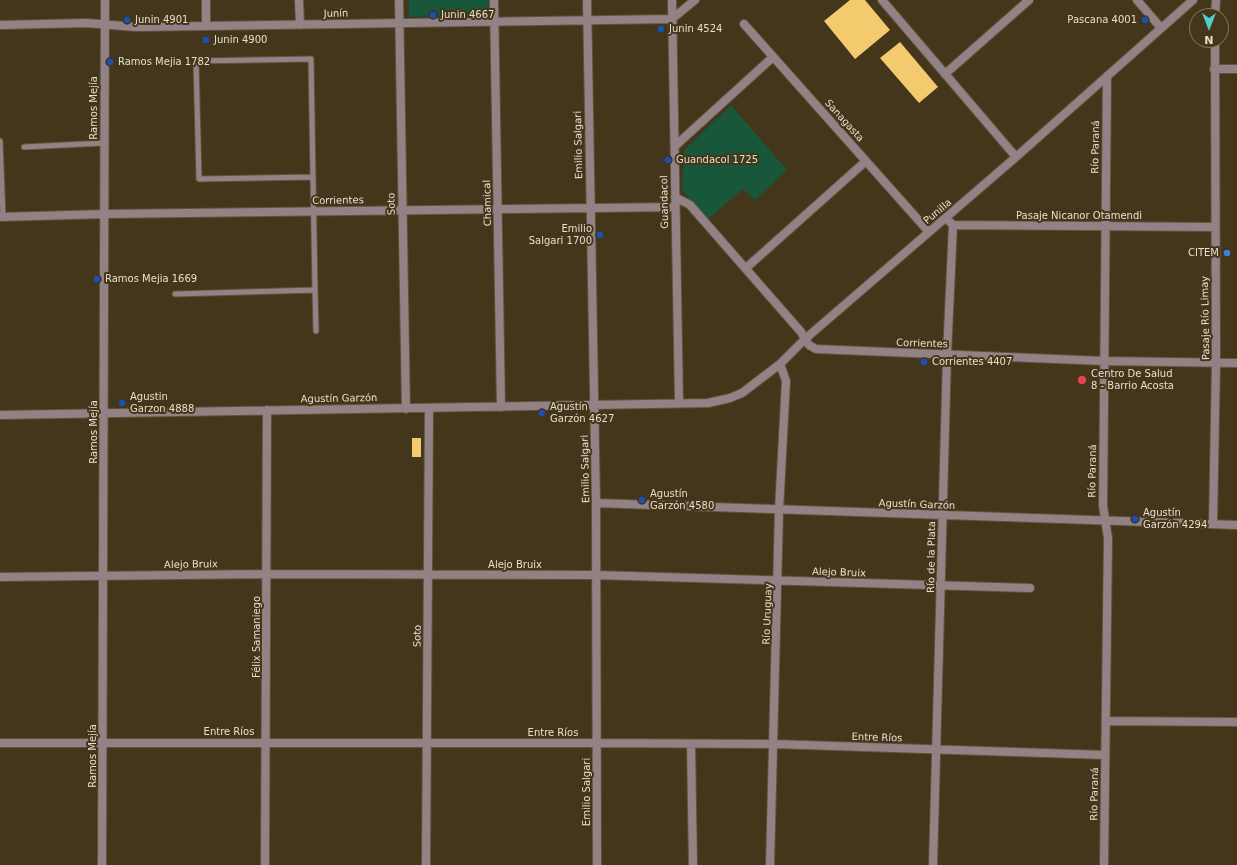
<!DOCTYPE html>
<meta charset="utf-8">
<style>
body{margin:0}
#map{position:relative;width:1237px;height:865px;overflow:hidden;background:#43361a;font-family:"DejaVu Sans",sans-serif}
canvas{display:block}
.north{position:absolute;left:1189px;top:8px;width:40px;height:40px;box-sizing:border-box;background:#43361a;border:1px solid #847962;border-radius:50%;rotate:180deg;font-size:11px;font-weight:700;line-height:16px;text-align:center;color:#e6dece}
.north::after{content:'';display:block;margin:auto;width:14px;height:18px;background:#52cdcc;clip-path:polygon(50% 0,100% 100%,50% 72%,0 100%)}
</style>
<div id="map">
<canvas width="1237" height="865"></canvas>
<div class="north">N</div>
</div>
<script>
const context = document.querySelector('canvas').getContext('2d');
context.lineJoin = 'round';
function fillPath(path, color) { context.fillStyle = color; context.fill(path, 'evenodd'); }
const toPath = rows => new Path2D(rows.map(r => 'M' + r).join(''));
function trace(path, color, width, dash) { context.strokeStyle = color; context.lineWidth = width; context.lineCap = dash ? 'butt' : 'round'; context.setLineDash(dash || []); context.stroke(path); }
function write(font, color, halo, rows, align = 'center') {
  context.font = font + ' "DejaVu Sans",sans-serif'; context.lineWidth = 4; context.setLineDash([]); context.textBaseline = 'middle'; context.strokeStyle = halo; context.fillStyle = color; for (const [text, x, y, turn = 0] of rows) {
    context.save(); context.translate(x, y); context.rotate((+turn || 0) * Math.PI / 180); context.textAlign = isNaN(turn) ? turn : align; if (halo) context.strokeText(text, 0, 0); context.fillText(text, 0, 0); context.restore();
  }
}
fillPath(toPath([
 [409,0,490,0,490,15,409,17],
 [731,105,787,170,755,200,743,189,708,219,682,190,684,150]
]), '#185739');
fillPath(toPath([
 [850,0,865,0,890,30,855,59,824,21],
 [900,42,938,87,919,103,880,58],
 [412,438,421,438,421,457,412,457]
]), '#f4ca6e');
const lane = toPath([
 [0,141,3,217],
 [24,147,104,143],
 [313,177,199,179,196,61,311,59,313,177,315,290,316,331],
 [175,294,315,290]
]);
const street = toPath([
 [206,0,206,26],
 [299,0,300,25],
 [399,0,406,409],
 [494,0,501,407],
 [587,0,596,503,597,865],
 [672,0,679,403],
 [882,0,1016,157],
 [1137,0,1161,28],
 [1215,16,1216,0],
 [672,19,695,0],
 [744,24,929,232],
 [0,25,87,23,135,27,206,26,672,19],
 [1214,69,1237,69],
 [945,74,1029,0],
 [675,146,773,57],
 [675,197,690,205,801,332,809,345,816,349,1104,361,1237,363],
 [0,217,105,214,675,207],
 [949,221,953,225,1215,227],
 [746,268,866,161],
 [0,415,708,403,730,398,742,393,780,364,805,339,1016,157,1193,0],
 [596,503,1237,525],
 [1213,524,1216,362,1215,40],
 [0,577,267,574,595,575,1030,588],
 [1106,721,1237,722],
 [0,743,597,743,774,744,1105,755],
 [691,744,693,865],
 [102,865,105,0],
 [265,865,267,410],
 [426,865,429,408],
 [770,865,779,510,786,381,780,364],
 [933,865,947,355,953,225],
 [1104,865,1108,538,1103,506,1107,76]
]);
trace(lane, '#60543a', 7);
trace(street, '#60543a', 10);
trace(lane, '#938285', 5);
trace(street, '#938285', 8);
for (const [x, y, r, color] of [
 [433,15,4,"#1a4fb4"],
 [127,20,4,"#1a4fb4"],
 [1145,20,4,"#1a4fb4"],
 [661,29,4,"#1a4fb4"],
 [206,40,4,"#1a4fb4"],
 [110,62,4,"#1a4fb4"],
 [668,160,4,"#1a4fb4"],
 [600,235,4,"#1a4fb4"],
 [1227,253,4,"#3f7fe0"],
 [97,279,4,"#1a4fb4"],
 [924,362,4,"#1a4fb4"],
 [1082,380,5,"#e0444e"],
 [122,403,4,"#1a4fb4"],
 [542,413,4,"#1a4fb4"],
 [642,500,4,"#1a4fb4"],
 [1135,519,4,"#1a4fb4"]
]) { const dot = new Path2D(); dot.arc(x, y, r, 0, 2 * Math.PI); context.fillStyle = color; context.fill(dot); trace(dot, '#43361a', 1.5); }
write('10px', '#e6dece', '#43361a', [
 ["Junín",336,14,-1],
 ["Ramos Mejía",94,108,-90],
 ["Sanagasta",844,121,48],
 ["Emilio Salgari",579,145,-91],
 ["Río Paraná",1096,147,-89],
 ["Corrientes",338,201,-1],
 ["Guandacol",665,202,-91],
 ["Chamical",488,203,-91],
 ["Soto",392,204,-91],
 ["Punilla",938,212,-40],
 ["Pasaje Nicanor Otamendi",1079,216],
 ["Pasaje Río Limay",1206,318,-91],
 ["Corrientes",922,344,2],
 ["Agustín Garzón",339,399,-1],
 ["Ramos Mejía",94,432,-90],
 ["Emilio Salgari",586,469,-91],
 ["Río Paraná",1093,471,-89],
 ["Agustín Garzón",917,505,2],
 ["Río de la Plata",932,557,-89],
 ["Alejo Bruix",191,565,-1],
 ["Alejo Bruix",515,565],
 ["Alejo Bruix",839,573,2],
 ["Río Uruguay",768,614,-88],
 ["Soto",418,636,-89],
 ["Félix Samaniego",257,637,-90],
 ["Entre Ríos",229,732],
 ["Entre Ríos",553,733],
 ["Entre Ríos",877,738,2],
 ["Ramos Mejía",93,756,-90],
 ["Emilio Salgari",587,792,-90],
 ["Río Paraná",1095,794,-89]
]);
write('10px', '#e6dece', '#43361a', [
 ["Junin 4667",441,15],
 ["Junin 4901",135,20],
 ["Pascana 4001",1137,20,"right"],
 ["Junin 4524",669,29],
 ["Junin 4900",214,40],
 ["Ramos Mejia 1782",118,62],
 ["Guandacol 1725",676,160],
 ["Emilio",592,229,"right"],
 ["Salgari 1700",592,241,"right"],
 ["CITEM",1219,253,"right"],
 ["Ramos Mejia 1669",105,279],
 ["Corrientes 4407",932,362],
 ["Centro De Salud",1091,374],
 ["8 - Barrio Acosta",1091,386],
 ["Agustin",130,397],
 ["Garzon 4888",130,409],
 ["Agustín",550,407],
 ["Garzón 4627",550,419],
 ["Agustín",650,494],
 ["Garzón 4580",650,506],
 ["Agustín",1143,513],
 ["Garzón 4294",1143,525]
], 'left');
</script>
